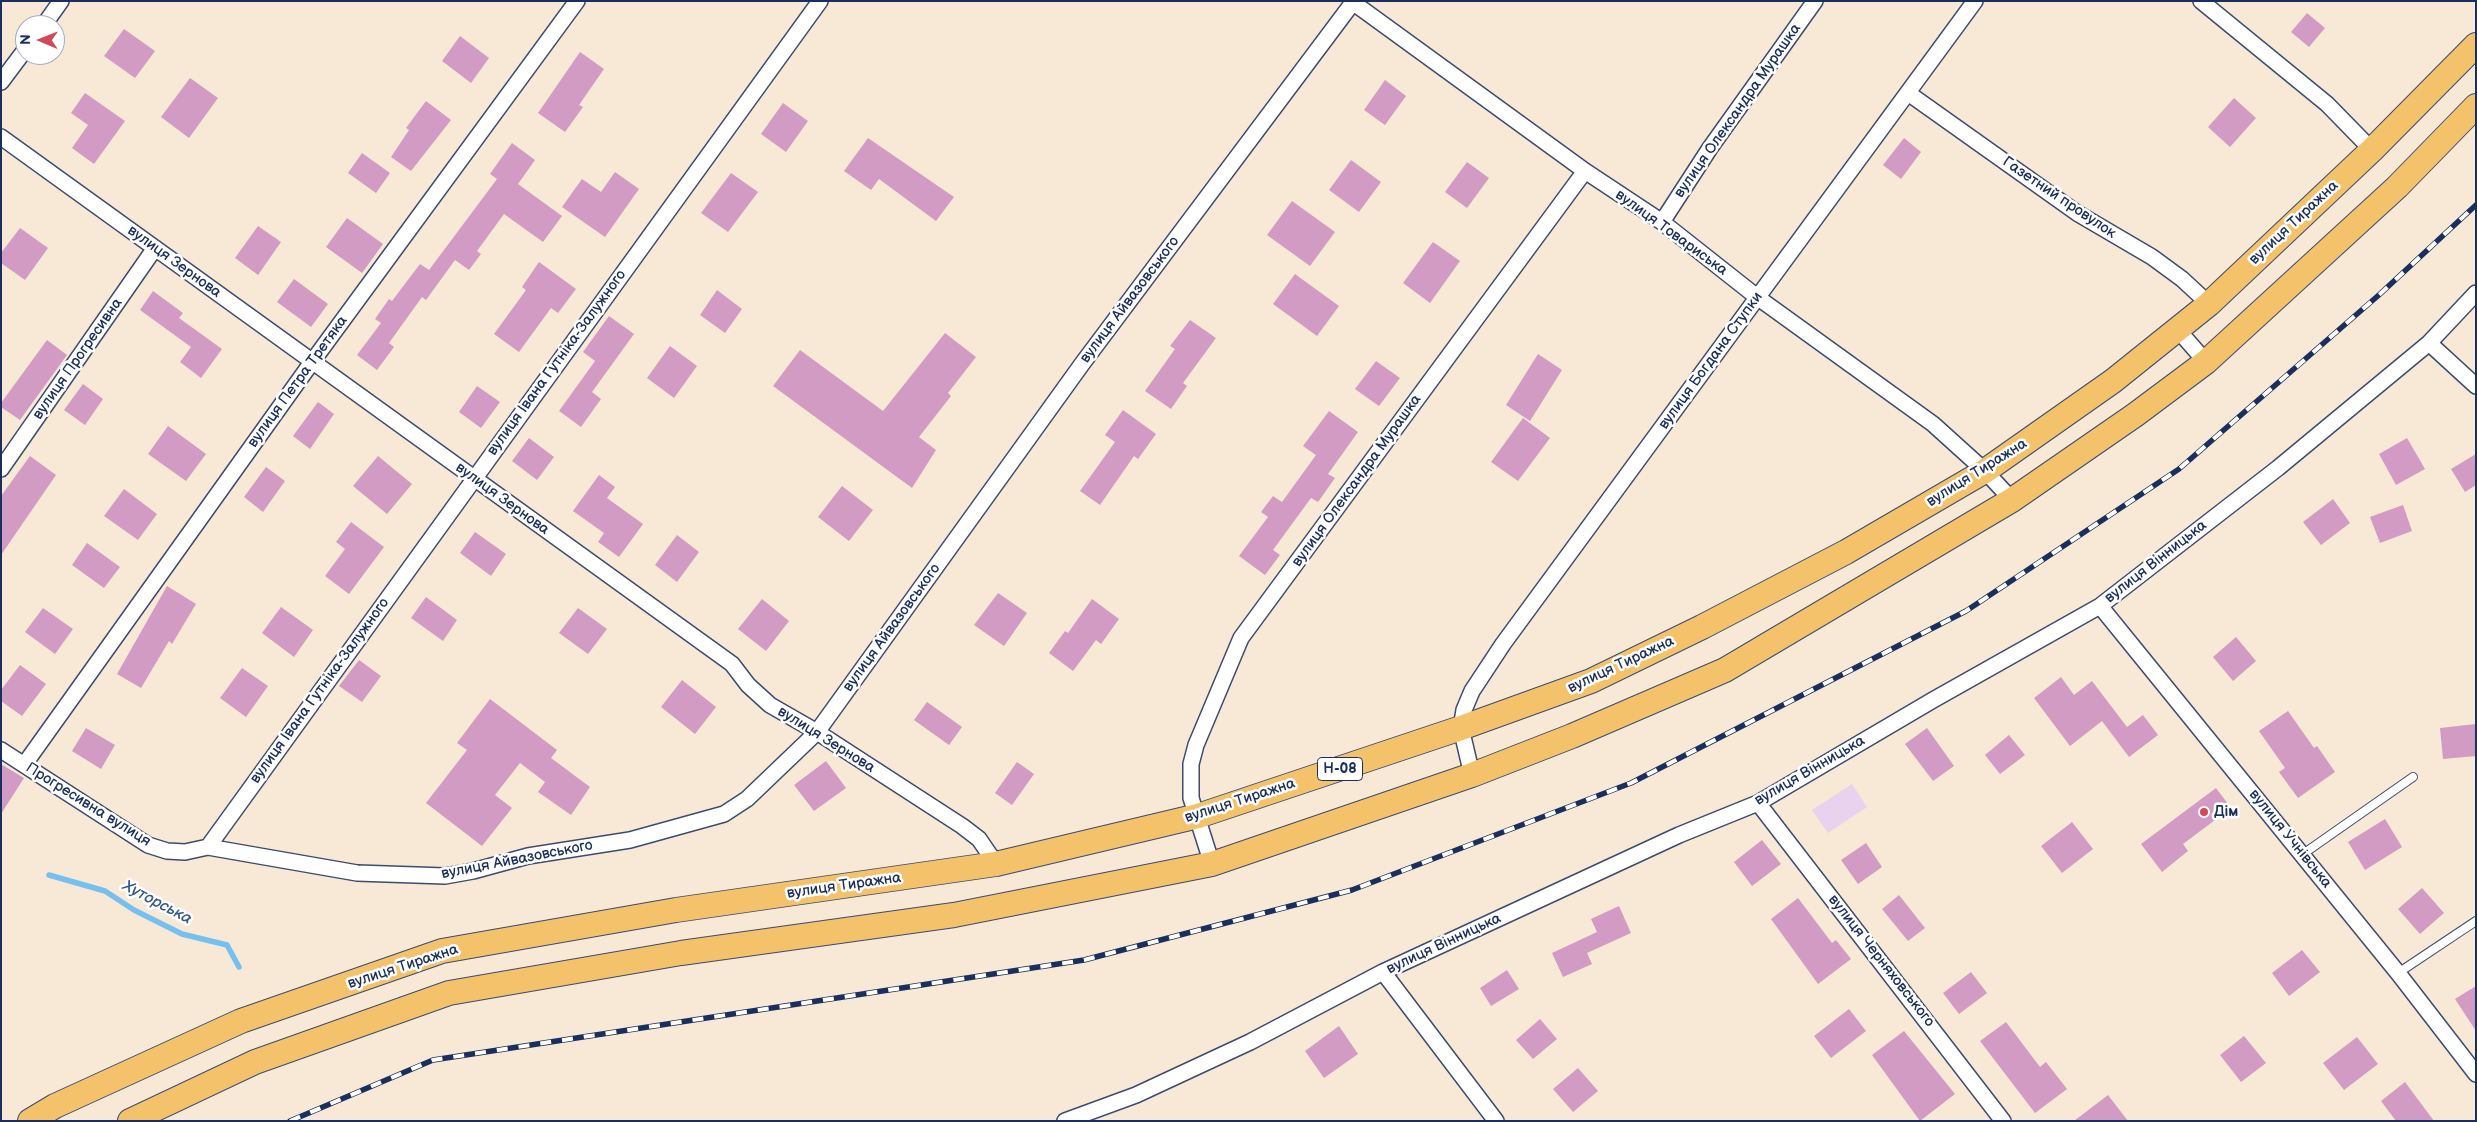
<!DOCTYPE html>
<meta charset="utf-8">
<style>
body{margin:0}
#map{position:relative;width:2477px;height:1122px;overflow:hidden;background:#f7e9d6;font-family:"Balsamiq Sans",sans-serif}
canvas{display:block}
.frame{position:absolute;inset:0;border:2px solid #1b2f5e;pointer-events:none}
.north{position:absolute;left:15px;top:15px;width:50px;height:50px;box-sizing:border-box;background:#fff;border:1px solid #a4acbf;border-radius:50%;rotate:271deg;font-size:14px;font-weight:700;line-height:20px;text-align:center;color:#1b2f5e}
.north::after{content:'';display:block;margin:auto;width:18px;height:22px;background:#d1495b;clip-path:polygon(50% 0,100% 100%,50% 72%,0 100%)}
</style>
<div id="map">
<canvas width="2477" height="1122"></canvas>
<div class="frame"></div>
<div class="north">N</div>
</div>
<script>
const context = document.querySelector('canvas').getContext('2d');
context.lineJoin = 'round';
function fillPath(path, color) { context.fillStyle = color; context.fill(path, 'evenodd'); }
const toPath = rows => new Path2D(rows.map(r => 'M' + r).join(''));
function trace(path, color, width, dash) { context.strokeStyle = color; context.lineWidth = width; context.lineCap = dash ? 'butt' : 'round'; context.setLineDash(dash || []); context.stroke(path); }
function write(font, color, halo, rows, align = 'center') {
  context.font = font + ' "Balsamiq Sans",sans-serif'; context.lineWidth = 5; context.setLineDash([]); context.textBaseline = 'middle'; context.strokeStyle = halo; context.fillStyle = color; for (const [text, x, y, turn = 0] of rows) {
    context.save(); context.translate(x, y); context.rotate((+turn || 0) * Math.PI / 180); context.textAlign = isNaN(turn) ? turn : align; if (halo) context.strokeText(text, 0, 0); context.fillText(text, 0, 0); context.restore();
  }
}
fillPath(toPath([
 [1852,784,1867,807,1828,833,1812,810]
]), '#e8d2ee');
trace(toPath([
 [49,875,105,891,134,910,182,934,227,945,239,967]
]), '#75c0ef', 5.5);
fillPath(toPath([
 [2307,13,2325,28,2309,47,2291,32],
 [124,29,155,51,135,78,104,56],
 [460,36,489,58,471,83,442,61],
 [580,52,604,69,579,105,583,107,565,132,538,113],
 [190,78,218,98,189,138,161,117],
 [1385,80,1406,96,1385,125,1364,110],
 [85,93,125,121,94,164,72,148,88,125,71,113],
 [2234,98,2256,118,2230,147,2208,127],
 [426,101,451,120,411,171,391,157,409,130,406,128],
 [783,103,808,121,786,152,761,134],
 [868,138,954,197,936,221,879,179,871,190,844,171],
 [1904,138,1921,152,1901,179,1883,165],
 [512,143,535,160,518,184,562,216,543,242,504,214,477,251,481,254,469,270,455,260,426,300,422,297,389,343,394,347,377,370,357,355,381,323,375,319,389,299,392,301,420,264,429,270,497,179,490,174],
 [362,153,390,173,376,193,348,173],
 [1351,160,1381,182,1359,212,1329,190],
 [1467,162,1489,178,1467,208,1445,192],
 [615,172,639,189,605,237,562,207,582,179,601,192],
 [731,173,758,192,728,232,701,213],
 [1292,201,1335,232,1310,266,1267,235],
 [347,218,383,244,362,273,326,247],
 [258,226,281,242,258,275,235,258],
 [20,228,48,248,25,280,1,263,1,253],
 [1433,242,1460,261,1430,303,1403,283],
 [539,262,576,289,558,313,551,308,519,352,494,334,526,290,522,287],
 [1295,274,1339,306,1317,336,1273,304],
 [294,279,328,304,311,327,277,302],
 [717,290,742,309,725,333,700,315],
 [153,291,183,313,179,318,222,349,201,378,180,362,191,347,140,310],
 [609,316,634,334,592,392,601,399,581,427,559,411,595,361,583,352],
 [1190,320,1216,338,1183,383,1187,386,1171,409,1145,391,1175,349,1170,346],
 [945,333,976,357,948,393,951,396,919,437,936,450,912,488,773,386,800,350,883,411],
 [47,340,67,355,20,420,1,407,1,403],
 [670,346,697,366,674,398,647,378],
 [1538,354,1562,370,1530,421,1506,405],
 [1376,361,1400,378,1379,406,1355,389],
 [83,384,103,399,85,425,64,410],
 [477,386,500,402,481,428,459,412],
 [318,402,334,414,310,449,293,436],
 [1123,410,1156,434,1138,459,1134,456,1100,505,1080,491,1115,442,1105,435],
 [1329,411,1358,432,1328,474,1335,478,1318,502,1311,498,1273,550,1280,555,1265,575,1239,556,1268,517,1261,512,1273,496,1282,502,1316,455,1303,446],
 [1523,418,1550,438,1518,481,1491,462],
 [168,426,206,454,186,481,148,454],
 [529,438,554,457,537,480,512,461],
 [2407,438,2425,469,2396,485,2379,454],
 [2476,454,2476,485,2465,492,2451,469],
 [30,456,56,475,1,555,1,496],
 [378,456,412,484,387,514,353,486],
 [266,467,285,481,263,512,244,497],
 [599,475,615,487,607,498,643,524,619,557,598,542,604,533,573,511],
 [842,486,873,510,849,541,818,517],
 [124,489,157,514,138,540,104,516],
 [2333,499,2350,523,2321,545,2303,522],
 [2403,505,2412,531,2380,543,2370,517],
 [351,522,384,547,349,594,325,576,345,549,336,542],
 [475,532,506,554,491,576,460,553],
 [677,535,699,552,677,582,655,565],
 [87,543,120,567,104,588,72,565],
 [167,586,196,604,172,644,169,641,141,688,117,674],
 [998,593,1027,613,1004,646,974,625],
 [426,597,457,620,443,641,411,618],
 [762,599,789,621,766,651,738,629],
 [1092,599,1119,619,1101,644,1096,640,1073,671,1049,653,1065,631,1068,633],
 [281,607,313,630,294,657,262,633],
 [43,608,73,629,55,654,25,632],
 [578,608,607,629,588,654,559,633],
 [2236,637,2256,661,2233,681,2213,657],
 [359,660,381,676,362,702,339,686],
 [20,665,46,684,22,716,1,701,1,690],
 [242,668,268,686,246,717,220,698],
 [2061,677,2074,695,2092,681,2127,727,2143,715,2158,735,2129,757,2102,721,2070,746,2034,698],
 [682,680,716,707,695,734,661,707],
 [490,699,557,750,551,758,590,787,571,815,538,792,545,782,520,763,495,795,512,808,482,846,426,803,467,750,457,743],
 [927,702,962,727,949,745,914,720],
 [2288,711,2314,748,2317,746,2335,772,2298,798,2279,772,2285,768,2259,731],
 [2476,724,2476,756,2443,759,2440,728],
 [86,728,115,745,101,769,72,751],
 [1927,728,1954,766,1933,781,1905,744],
 [2009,735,2025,755,2000,774,1985,755],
 [826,761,846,788,814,811,794,785],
 [1017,762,1034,774,1012,805,995,793],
 [1,764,24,778,1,814],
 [2216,788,2231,808,2183,844,2188,851,2162,872,2141,844],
 [2385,819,2402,847,2365,870,2348,842],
 [2072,822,2093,849,2062,873,2041,846],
 [1762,840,1781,864,1752,886,1734,862],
 [1866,843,1882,867,1858,884,1841,860],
 [2422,888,2444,913,2420,934,2398,909],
 [1899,895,1925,928,1908,941,1882,909],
 [1798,898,1832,943,1836,940,1851,959,1818,984,1771,919],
 [1619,906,1631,933,1587,953,1592,964,1563,977,1552,953,1597,932,1591,919],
 [2302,950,2320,972,2289,996,2272,973],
 [1507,970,1519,989,1491,1006,1480,988],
 [1971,972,1987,993,1959,1014,1943,993],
 [2476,986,2476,1031,2455,999],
 [1849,1009,1866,1031,1831,1058,1814,1036],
 [1540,1019,1557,1039,1533,1059,1516,1040],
 [2006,1022,2040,1067,2046,1062,2067,1089,2035,1113,1980,1041],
 [1339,1026,1358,1054,1324,1078,1305,1051],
 [1904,1031,1955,1094,1920,1121,1872,1055],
 [2244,1036,2266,1063,2241,1082,2220,1055],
 [2357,1037,2378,1064,2344,1090,2323,1063],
 [1578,1068,1598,1091,1573,1112,1553,1089],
 [2405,1082,2434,1121,2396,1121,2381,1101],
 [2108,1095,2128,1121,2074,1121]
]), '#d29bc3');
const lane = toPath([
 [2303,854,2413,777],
 [2398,973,2476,921]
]);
const street = toPath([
 [1351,1,1585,171,1662,222,1757,297,1933,424,1985,471,2012,500],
 [2201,1,2327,104,2372,150],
 [44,25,61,1],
 [1,82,25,50],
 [1908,93,2077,213,2152,257,2182,279,2209,304],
 [1,137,732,664,748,685,770,705,817,732,962,826,979,839,996,864],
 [1662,222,1710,148,1815,1],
 [2178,330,2206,362],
 [2429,343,2476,386],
 [1,469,155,248],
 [2100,606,2398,973,2476,1074],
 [1,750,148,845,167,851,185,852,208,847,357,873,445,876,473,871,528,856,630,840,724,814,747,799,817,732,1082,364,1354,1],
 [24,765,312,362,577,1],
 [1472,775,1461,728,1464,710,1472,691,1503,644,1975,1],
 [1758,803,2003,1121],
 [208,847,820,1],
 [1212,864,1191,798,1191,764,1196,745,1241,638,1585,171],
 [1383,972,1496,1121],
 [1065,1121,1136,1095,1250,1042,1383,972,1679,835,1758,803,1933,700,2100,606,2278,468,2429,343,2476,293]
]);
const primary = toPath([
 [30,1121,55,1106,241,1021,442,951,676,910,996,864,1198,816,1461,728,1591,681,1702,627,1846,552,1985,471,2113,381,2209,304,2372,150,2476,45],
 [130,1121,255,1062,449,993,681,953,954,915,1212,864,1472,775,1572,736,1725,670,2012,500,2135,415,2206,362,2397,187,2476,106]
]);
trace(lane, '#3c4b70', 10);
trace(street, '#3c4b70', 18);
trace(primary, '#3c4b70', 26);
trace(lane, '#fff', 8);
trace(street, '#fff', 15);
trace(primary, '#f3c26a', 24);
const rail = toPath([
 [290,1121,433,1060,1084,960,1352,890,1631,783,1966,611,2179,469,2380,294,2476,205]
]);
trace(rail, '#1b2f5e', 5.5);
trace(rail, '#fff', 4, [11]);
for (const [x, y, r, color] of [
 [2204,812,5,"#d1495b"]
]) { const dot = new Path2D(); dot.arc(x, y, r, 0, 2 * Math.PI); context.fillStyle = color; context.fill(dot); trace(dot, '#fff', 2); }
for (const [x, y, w] of [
 [1340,769,45]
]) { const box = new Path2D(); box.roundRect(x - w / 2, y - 11.5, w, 23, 4); context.fillStyle = '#fff'; context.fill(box); trace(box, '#1b2f5e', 1); }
write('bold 14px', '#1b2f5e', null, [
 ["Н-08",1340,769]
]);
write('15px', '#1b2f5e', '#fff', [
 ["вулиця Олександра Мурашка",1738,111,-55],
 ["Газетний провулок",2059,198,34],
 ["вулиця Тиражна",2294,223,-43],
 ["вулиця Товариська",1671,233,36],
 ["вулиця Зернова",174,262,36],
 ["вулиця Айвазовського",1130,300,-53],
 ["вулиця Прогресивна",78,359,-55],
 ["вулиця Богдана Ступки",1711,361,-54],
 ["вулиця Івана Гутніка-Залужного",557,363,-54],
 ["вулиця Петра Третяка",298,382,-54],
 ["вулиця Тиражна",1977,473,-32],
 ["вулиця Олександра Мурашка",1357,481,-54],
 ["вулиця Зернова",502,499,36],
 ["вулиця Вінницька",2156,562,-38],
 ["вулиця Айвазовського",892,628,-54],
 ["вулиця Тиражна",1621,665,-25],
 ["вулиця Івана Гутніка-Залужного",320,691,-54],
 ["вулиця Зернова",826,740,32],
 ["вулиця Вінницька",1810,771,-30],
 ["вулиця Тиражна",1240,801,-18],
 ["Прогресивна вулиця",88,805,32],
 ["вулиця Учнівська",2290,839,51],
 ["вулиця Айвазовського",517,860,-11],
 ["вулиця Тиражна",844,886,-8],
 ["вулиця Вінницька",1444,944,-25],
 ["вулиця Черняховського",1881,961,52],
 ["вулиця Тиражна",403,967,-18]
]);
write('bold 15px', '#1b2f5e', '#fff', [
 ["Дім",2214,812]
], 'left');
write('italic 16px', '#365a8a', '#fff', [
 ["Хуторська",157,903,28]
]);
</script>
